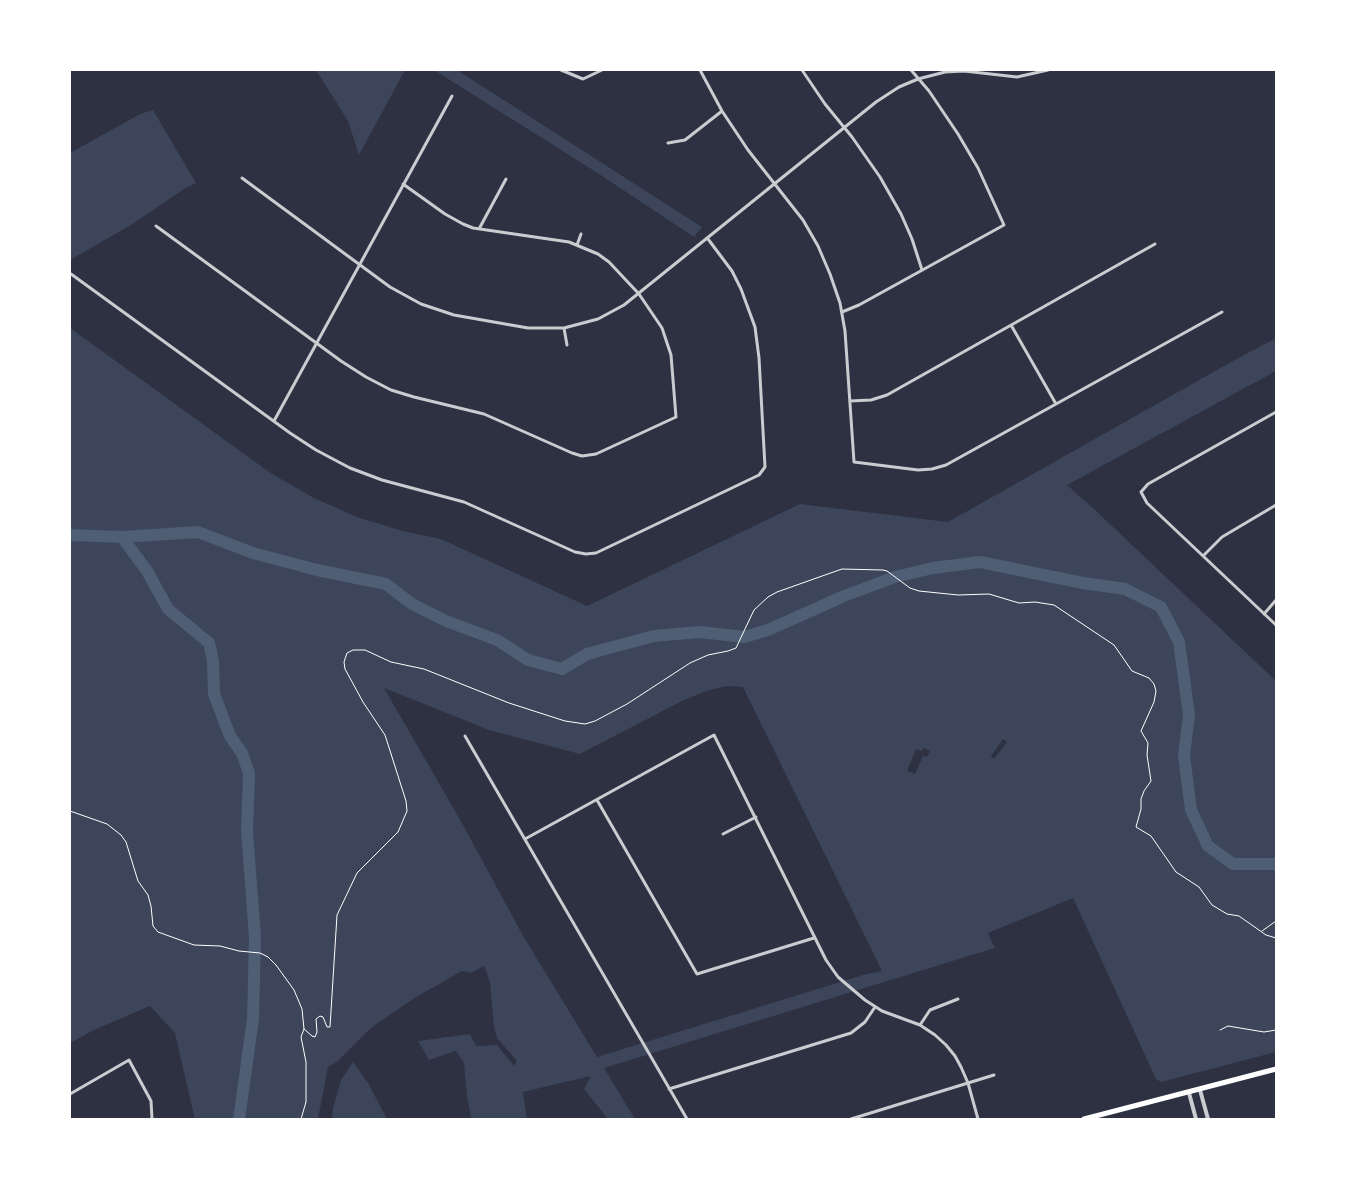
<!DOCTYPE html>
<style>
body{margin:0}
#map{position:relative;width:1346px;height:1189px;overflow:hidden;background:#2d3142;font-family:"Varela Round",sans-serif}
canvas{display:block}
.frame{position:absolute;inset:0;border:71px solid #fff;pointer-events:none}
</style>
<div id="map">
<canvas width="1346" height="1189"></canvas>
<div class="frame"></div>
</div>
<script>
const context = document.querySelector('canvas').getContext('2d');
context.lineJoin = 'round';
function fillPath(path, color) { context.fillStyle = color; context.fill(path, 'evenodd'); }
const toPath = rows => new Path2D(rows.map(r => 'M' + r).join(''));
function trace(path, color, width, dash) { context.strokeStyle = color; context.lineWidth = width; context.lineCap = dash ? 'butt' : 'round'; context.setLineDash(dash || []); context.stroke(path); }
fillPath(toPath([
 [316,70,405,70,359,155,348,121],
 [434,70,457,70,702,227,694,237,596,172],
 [153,110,196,183,184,189,131,225,70,260,70,153,140,114],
 [70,328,272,474,314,498,357,517,403,531,441,539,587,606,800,504,948,522,1231,362,1276,338,1276,371,1067,485,1095,510,1276,681,1276,1052,1161,1082,1156,1079,1073,898,988,933,995,948,604,1068,635,1119,608,1119,584,1089,591,1076,523,1092,527,1119,468,1119,471,1117,467,1096,464,1063,456,1051,429,1060,418,1041,470,1034,476,1046,497,1045,514,1066,517,1061,497,1038,494,1027,490,982,484,966,471,973,462,971,413,999,372,1027,337,1062,328,1067,318,1119,194,1119,194,1116,175,1033,150,1006,96,1029,70,1043],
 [726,686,743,687,882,971,863,975,597,1057,522,934,462,823,384,688,489,730,580,754,680,702,706,691],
 [1003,739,1007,742,994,759,991,756],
 [924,748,930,751,927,757,923,756,915,774,907,771,916,749,922,751],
 [353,1062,368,1083,387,1119,332,1119,333,1108,341,1080]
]), '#3c4559');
trace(toPath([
 [70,535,122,537,198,532,253,553,317,570,386,584,412,604,446,621,497,640,528,660,562,669,587,654,654,636,700,632,744,637,768,630,844,596,895,577,933,568,980,562,1083,583,1125,589,1161,607,1179,642,1189,715,1184,756,1191,810,1208,846,1233,864,1276,864],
 [122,537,147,571,168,609,209,643,213,661,214,694,230,736,242,753,249,773,247,831,255,937,253,1019,239,1119]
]), '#4f5d75', 12);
trace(toPath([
 [70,811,107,824,121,835,126,842,138,881,148,895,151,906,153,926,158,932,194,945,220,946,239,951,260,953,268,957,276,965,294,990,302,1009,304,1029,301,1037,306,1062,306,1102,301,1119],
 [1262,931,1276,921],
 [304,1029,312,1036,315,1037,317,1032,316,1019,320,1016,323,1017,327,1027,330,1027,337,915,357,873,398,832,407,811,406,801,385,735,363,702,345,669,344,662,347,653,353,650,365,650,391,662,424,669,509,703,565,721,585,724,595,721,627,704,690,663,708,655,728,651,736,648,754,610,768,597,777,592,842,569,883,570,887,571,910,588,919,591,958,595,989,594,1019,603,1035,602,1054,605,1114,645,1132,671,1149,678,1154,684,1156,691,1154,702,1141,731,1148,743,1147,755,1151,781,1144,791,1141,799,1141,809,1136,827,1151,836,1176,872,1199,887,1212,905,1227,914,1239,916,1266,935,1276,938],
 [1220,1030,1228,1026,1264,1032,1276,1030]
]), '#fff', 1);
trace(toPath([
 [561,70,583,79,602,70],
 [700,70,722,111,748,150,803,220,818,246,830,274,840,303,845,331,854,462,918,470,932,469,946,465,1222,312],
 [802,70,825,104,852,137,880,177,901,214,912,239,922,270],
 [668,143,685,140,722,111],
 [242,178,390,287,421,304,454,315,528,328,564,328,598,319,624,305,876,102,899,87,918,79,945,72,964,71,1017,77,1048,70],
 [156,226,341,361,366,377,391,390,414,397,484,414,572,453,582,456,596,454,676,417,671,355,662,328,639,294,609,262,598,254,569,242,473,228,463,224,445,214,403,184],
 [479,229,506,179],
 [577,245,581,234],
 [71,274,290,433,316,450,350,468,382,480,464,502,575,552,586,554,596,553,759,475,765,467,759,358,755,327,741,289,732,271,708,239],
 [842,312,859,305,1004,225,978,168,958,134,929,91,911,70],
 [1011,325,1056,404],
 [564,328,567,345],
 [850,401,871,400,887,395,1155,244],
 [1276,412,1148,484,1141,492,1147,503,1276,625],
 [274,421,452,96],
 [1203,556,1222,537,1276,505],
 [1264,614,1276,600],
 [465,736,687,1119],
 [597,800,697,974,814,938],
 [723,834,756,817],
 [525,839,714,735,826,960,838,977,865,1000,882,1011,920,1025,935,1035,946,1045,955,1056,961,1067,968,1083,978,1119],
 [920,1025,930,1010,958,999],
 [669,1089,851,1033,865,1022,875,1007],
 [70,1094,129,1060,151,1101,152,1119],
 [851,1119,994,1075]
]), '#caccd0', 3);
trace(toPath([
 [1200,1090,1208,1119],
 [1189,1093,1196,1119]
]), '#caccd0', 4);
trace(toPath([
 [1084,1119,1276,1069]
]), '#fff', 5);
</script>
